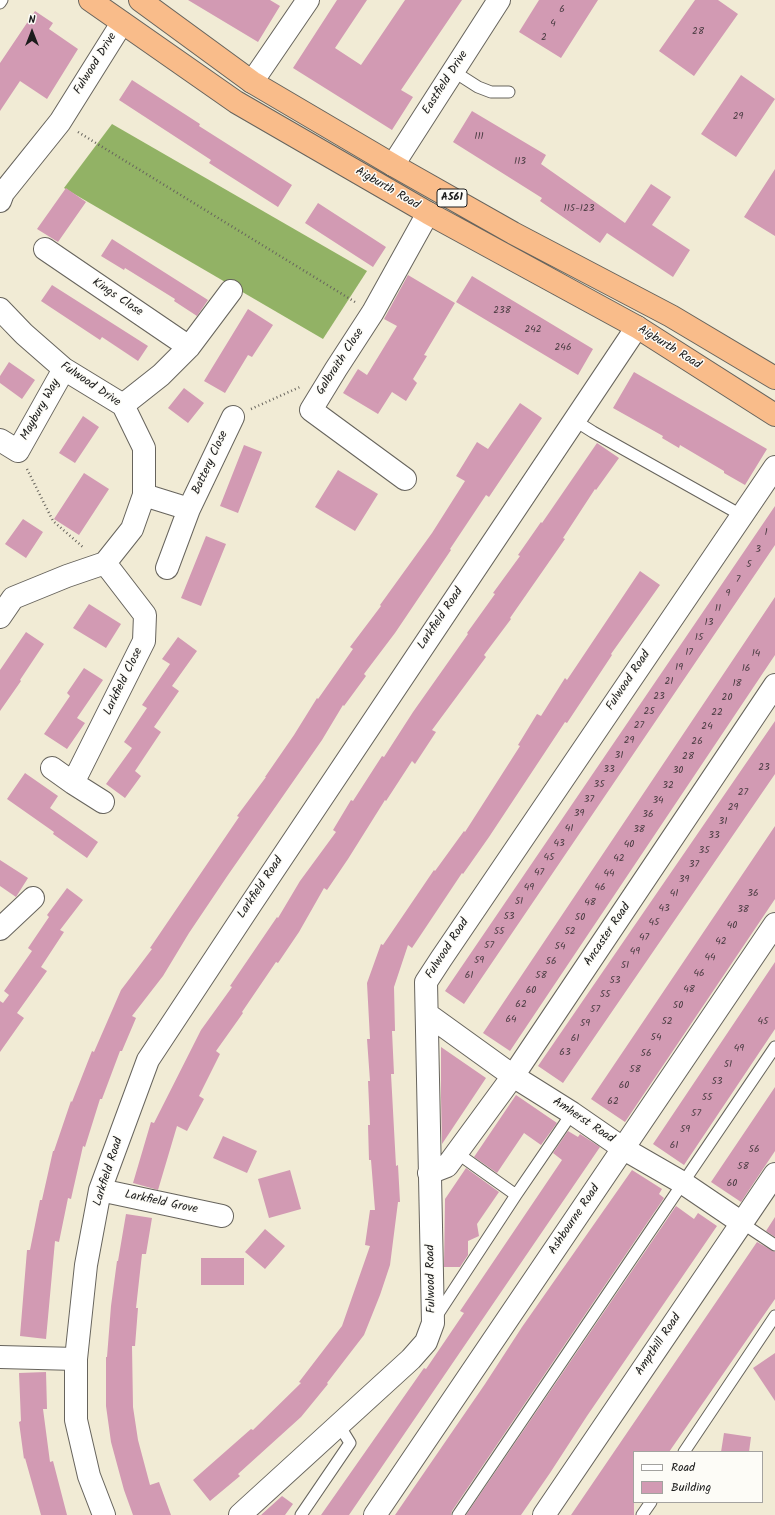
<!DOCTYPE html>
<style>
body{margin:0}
#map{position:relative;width:775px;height:1515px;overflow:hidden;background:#f1ebd5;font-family:Kalam,sans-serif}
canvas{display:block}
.legend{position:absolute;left:633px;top:1451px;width:130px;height:52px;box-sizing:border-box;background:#fdfcf7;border:1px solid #a3a29f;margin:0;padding:5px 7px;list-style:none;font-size:12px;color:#1c1c1c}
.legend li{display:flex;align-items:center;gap:8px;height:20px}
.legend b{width:20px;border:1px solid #a3a29f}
.north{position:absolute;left:12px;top:12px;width:40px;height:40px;-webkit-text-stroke:3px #fdfcf7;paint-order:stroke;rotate:0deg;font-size:11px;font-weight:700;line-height:16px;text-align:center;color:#1c1c1c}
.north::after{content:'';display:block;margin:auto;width:14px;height:18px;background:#1c1c1c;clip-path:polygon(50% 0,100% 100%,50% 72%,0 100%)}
</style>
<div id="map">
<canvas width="775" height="1515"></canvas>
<ul class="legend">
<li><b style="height:5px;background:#fff"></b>Road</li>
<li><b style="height:11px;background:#d29ab3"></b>Building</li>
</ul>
<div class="north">N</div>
</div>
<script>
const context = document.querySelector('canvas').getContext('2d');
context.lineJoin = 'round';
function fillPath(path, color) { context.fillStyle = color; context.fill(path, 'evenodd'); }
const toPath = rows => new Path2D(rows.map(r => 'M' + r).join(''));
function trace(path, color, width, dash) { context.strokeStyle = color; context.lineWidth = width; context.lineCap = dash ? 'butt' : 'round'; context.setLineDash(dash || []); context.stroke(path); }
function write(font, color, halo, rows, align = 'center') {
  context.font = font + ' Kalam,sans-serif'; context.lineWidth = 3; context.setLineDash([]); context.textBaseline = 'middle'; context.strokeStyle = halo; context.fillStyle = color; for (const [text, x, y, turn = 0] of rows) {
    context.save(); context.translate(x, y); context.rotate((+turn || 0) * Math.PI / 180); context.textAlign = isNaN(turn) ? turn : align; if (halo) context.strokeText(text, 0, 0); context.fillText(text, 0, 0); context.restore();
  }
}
fillPath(toPath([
 [112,124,367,271,323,339,64,188]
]), '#92b265');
fillPath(toPath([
 [188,0,270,0,280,6,258,42],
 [337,0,367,0,335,48,361,65,405,0,462,0,401,90,413,97,392,130,293,68],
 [539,0,598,0,561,58,519,32],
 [695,0,718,0,738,14,694,76,659,51],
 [35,11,53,23,49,29,78,49,47,99,20,81,0,111,0,63],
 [741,75,775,99,736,157,701,134],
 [132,80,200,124,199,126,292,185,278,207,209,163,211,160,119,100],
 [472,111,546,155,541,164,625,223,651,184,671,197,652,225,690,250,673,277,607,233,600,243,540,201,542,198,453,142],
 [775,169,775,236,744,217],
 [66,188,86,202,58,242,37,229],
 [318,203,386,247,373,267,305,223],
 [112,239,208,300,197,316,174,301,175,299,125,268,124,270,101,256],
 [408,275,455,303,424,355,427,356,413,379,417,383,406,401,392,392,378,414,343,393,358,369,367,375,397,326,384,319],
 [472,276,593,349,578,375,456,302],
 [52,285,148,346,138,361,102,337,100,340,41,301],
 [248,309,273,325,252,357,248,355,225,393,204,381],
 [9,362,35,380,22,399,0,383,0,376],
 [634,372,767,449,745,485,724,473,724,471,680,445,679,448,662,438,663,436,613,408],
 [184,388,204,403,188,423,168,408],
 [520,403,542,418,489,497,486,495,450,549,451,550,395,633,364,674,366,676,344,706,343,705,322,740,228,875,189,933,163,976,132,1016,136,1018,122,1051,120,1051,102,1099,100,1099,85,1147,83,1146,71,1199,68,1198,59,1242,55,1241,46,1339,20,1336,27,1250,30,1250,40,1200,42,1200,53,1151,54,1151,71,1101,72,1102,92,1051,94,1052,121,990,152,949,150,948,239,817,237,816,266,777,265,777,294,735,317,698,318,699,353,649,350,647,381,606,380,605,432,533,465,481,456,476,477,442,488,449],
 [83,416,99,427,75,463,59,453],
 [597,443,619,458,596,490,595,489,563,538,565,539,510,618,511,619,484,655,486,657,432,730,436,732,415,764,412,761,386,801,385,800,348,859,327,890,324,888,299,932,278,963,276,962,242,1012,243,1013,216,1051,220,1054,199,1096,204,1099,187,1131,177,1126,158,1190,133,1183,151,1122,154,1123,201,1030,232,987,230,986,277,917,278,918,300,881,336,832,333,830,351,800,353,801,382,756,384,757,413,712,468,634,467,633,495,594,493,593,520,556,518,555,541,522,542,523],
 [244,445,262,452,238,513,220,506],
 [338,470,378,494,355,531,315,507],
 [84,473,109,489,79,535,54,519],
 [775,506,775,545,464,1004,445,991],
 [23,519,43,532,26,558,5,544],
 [206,536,226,544,201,606,181,598],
 [640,571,660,585,611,654,612,655,567,723,565,722,489,837,463,874,462,873,412,948,408,945,394,987,395,1031,392,1031,394,1074,391,1074,396,1166,398,1165,400,1202,398,1202,390,1265,380,1295,364,1335,327,1383,328,1384,301,1417,238,1474,240,1476,210,1501,193,1480,251,1429,253,1430,301,1383,299,1382,342,1326,370,1246,365,1245,370,1210,375,1210,371,1160,369,1160,368,1125,370,1125,368,1081,370,1081,367,1039,370,1039,367,983,381,944,383,945,434,870,435,871,464,831,465,832,520,746,518,745,537,714,541,716,565,678,567,680],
 [775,597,775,655,510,1051,483,1033],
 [89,604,121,624,106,648,73,628],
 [26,632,44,644,20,680,21,681,0,711,0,670],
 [178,637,197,651,172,686,179,691,154,727,161,732,135,771,141,776,125,798,106,784,132,748,124,742,147,708,142,705,170,664,162,659],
 [84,668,103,680,77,718,85,723,67,749,44,734,70,696,67,693],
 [775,721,775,774,563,1083,538,1066],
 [25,773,58,796,50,808,98,842,87,858,53,834,54,832,7,799],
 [775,826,775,899,625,1122,591,1099],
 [0,860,28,878,16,897,0,886],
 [67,888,83,900,60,930,64,932,41,967,47,971,17,1013,24,1018,0,1052,0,1001,3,1003,9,995,4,991,32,951,28,948,49,917,47,915],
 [775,962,775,1029,684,1165,653,1144],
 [441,1047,486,1078,442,1144,441,1097],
 [775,1087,775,1151,741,1202,711,1182],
 [516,1095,557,1123,541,1145,524,1133,497,1173,474,1157],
 [568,1131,578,1137,580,1134,600,1147,349,1515,321,1515,424,1368,426,1369,464,1313,460,1311,562,1160,553,1153],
 [223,1136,257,1151,247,1173,213,1158],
 [466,1168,499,1192,477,1224,479,1236,468,1241,468,1255,460,1267,444,1267,445,1199],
 [290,1170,301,1209,269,1218,258,1179],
 [632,1170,662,1189,659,1194,664,1198,452,1511,451,1515,395,1515,485,1384,522,1327],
 [676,1206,694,1219,698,1213,717,1226,587,1416,550,1473,521,1515,466,1515],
 [126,1214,152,1218,146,1254,142,1254,136,1308,138,1308,135,1346,132,1346,133,1407,138,1440,150,1485,159,1482,171,1515,133,1515,124,1490,111,1442,106,1406,106,1357,107,1357,111,1306,117,1261,118,1261],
 [775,1217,775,1237,766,1231],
 [265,1229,285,1246,265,1269,245,1252],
 [757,1242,775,1252,775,1299,669,1452,634,1452,634,1515,571,1515],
 [201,1258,244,1258,244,1285,201,1285],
 [775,1353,775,1401,753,1368],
 [46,1372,47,1409,43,1409,50,1462,53,1461,67,1515,41,1515,25,1458,24,1459,19,1422,21,1421,19,1373],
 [724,1433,751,1437,749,1452,721,1452],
 [282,1496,293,1504,285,1515,261,1515]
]), '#d29ab3');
const lane = toPath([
 [0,3,2,0],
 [453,71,478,87,491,92,509,92],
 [574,420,593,432,741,515],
 [457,1153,516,1195],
 [742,1223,775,1245],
 [436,1317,516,1195,572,1113],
 [684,1452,775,1316],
 [301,1515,350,1443,339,1425],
 [458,1515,775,1047],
 [642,1515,651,1502]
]);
const street = toPath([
 [252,82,308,0],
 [393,165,499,0],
 [0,201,3,193,60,122,122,23],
 [45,249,189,347],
 [0,309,24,334,64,369,123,405,144,448,144,495,132,529,105,563,67,576,13,598,0,617],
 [123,405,161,375,189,347,231,291],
 [0,440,18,451,64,369],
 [405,479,311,410,336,369,373,312,428,213],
 [144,495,189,509],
 [167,568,189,509,233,417],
 [52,768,73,783,103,802],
 [73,783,144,641,145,615,105,563],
 [0,929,33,898],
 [427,1014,513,1076,572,1113,624,1149,683,1183,742,1223],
 [429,1173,447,1166,513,1076,775,685],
 [100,1190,222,1216],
 [0,1357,76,1359],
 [104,1515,89,1476,76,1420,76,1359,86,1265,100,1190,148,1060,251,904,637,327],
 [240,1515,411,1359,426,1342,433,1323,426,982,441,959,775,467],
 [375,1515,775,924],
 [544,1515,775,1174]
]);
const highway = toPath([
 [90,0,236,102,428,213,637,327,775,415],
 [140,0,252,82,393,165,513,233,671,316,775,378]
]);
trace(lane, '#67645d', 13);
trace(street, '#67645d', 24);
trace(highway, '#67645d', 24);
trace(toPath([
 [78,132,355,302],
 [251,409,300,387],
 [27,469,53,521,84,548]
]), '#67645d', 2.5, [1, 3]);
trace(lane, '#fff', 11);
trace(street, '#fff', 22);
trace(highway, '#f9bc8a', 22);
write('10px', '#4a3c42', null, [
 ["6",562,10],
 ["4",553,24],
 ["28",698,32],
 ["2",544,38],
 ["29",738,117],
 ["111",479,137],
 ["113",520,162],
 ["115-123",579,209],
 ["238",502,311],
 ["242",533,330],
 ["246",563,348],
 ["1",766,533],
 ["3",758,550],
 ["5",749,565],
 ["7",738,580],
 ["9",728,594],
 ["11",718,609],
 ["13",709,623],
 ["15",699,638],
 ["17",689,653],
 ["14",756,654],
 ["19",679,668],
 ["16",746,669],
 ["21",669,682],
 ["18",737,684],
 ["23",659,697],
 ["20",727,698],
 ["25",649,712],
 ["22",717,713],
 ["27",639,726],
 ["24",707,727],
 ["29",629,741],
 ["26",697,742],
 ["31",619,756],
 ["28",688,757],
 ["23",764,768],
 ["33",609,770],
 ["30",678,771],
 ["35",599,785],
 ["32",668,786],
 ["27",743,793],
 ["37",589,800],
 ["34",658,801],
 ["29",733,808],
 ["39",579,814],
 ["36",648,815],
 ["31",723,822],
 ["41",569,829],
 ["38",639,830],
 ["33",714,836],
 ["43",559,844],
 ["40",629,845],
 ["35",704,851],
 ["45",549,858],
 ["42",619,859],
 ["37",694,865],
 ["47",539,873],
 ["44",609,874],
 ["39",684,880],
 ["49",529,888],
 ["46",600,888],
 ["41",674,894],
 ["36",753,894],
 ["51",519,902],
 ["48",590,903],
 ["43",664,909],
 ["38",743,910],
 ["53",509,917],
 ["50",580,918],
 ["45",654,923],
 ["40",732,926],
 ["55",499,932],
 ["52",570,932],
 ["47",644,938],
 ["42",721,942],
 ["57",489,946],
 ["54",560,947],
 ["49",635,952],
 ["44",710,958],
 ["59",479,961],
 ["56",551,962],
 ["51",625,966],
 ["46",699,974],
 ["61",469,976],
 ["58",541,976],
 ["53",615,981],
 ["48",689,990],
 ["60",531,991],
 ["55",605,995],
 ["62",521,1005],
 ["50",678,1006],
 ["57",595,1010],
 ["64",511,1020],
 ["52",667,1022],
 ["45",763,1022],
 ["59",585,1024],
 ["54",656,1038],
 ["61",575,1039],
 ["49",739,1049],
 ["63",565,1053],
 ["56",646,1054],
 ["51",728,1065],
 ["58",635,1070],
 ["53",717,1082],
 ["60",624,1086],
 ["55",707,1098],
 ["62",613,1102],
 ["57",696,1114],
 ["59",685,1130],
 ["61",674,1146],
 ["56",754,1150],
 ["58",743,1167],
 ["60",732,1184]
]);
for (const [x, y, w] of [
 [452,198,30]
]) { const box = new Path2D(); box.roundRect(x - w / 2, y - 9, w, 18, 3); context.fillStyle = '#fdfcf7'; context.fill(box); trace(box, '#1c1c1c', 1); }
write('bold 11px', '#1c1c1c', null, [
 ["A561",452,198]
]);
write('12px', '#1c1c1c', '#fdfcf7', [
 ["Fulwood Drive",96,64,-58],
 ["Eastfield Drive",446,83,-57],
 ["Aigburth Road",387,189,30],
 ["Kings Close",117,298,34],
 ["Aigburth Road",669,348,32],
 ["Galbraith Close",341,362,-57],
 ["Fulwood Drive",90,385,34],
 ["Maybury Way",41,410,-61],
 ["Battery Close",211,463,-65],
 ["Larkfield Road",441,619,-56],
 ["Fulwood Road",629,681,-56],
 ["Larkfield Close",124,682,-64],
 ["Larkfield Road",261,888,-56],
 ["Ancaster Road",608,935,-56],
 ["Fulwood Road",448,949,-57],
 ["Amherst Road",583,1121,34],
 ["Larkfield Road",109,1172,-72],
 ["Larkfield Grove",161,1203,12],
 ["Ashbourne Road",575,1220,-56],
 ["Fulwood Road",432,1279,-91],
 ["Ampthill Road",659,1345,-56]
]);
</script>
